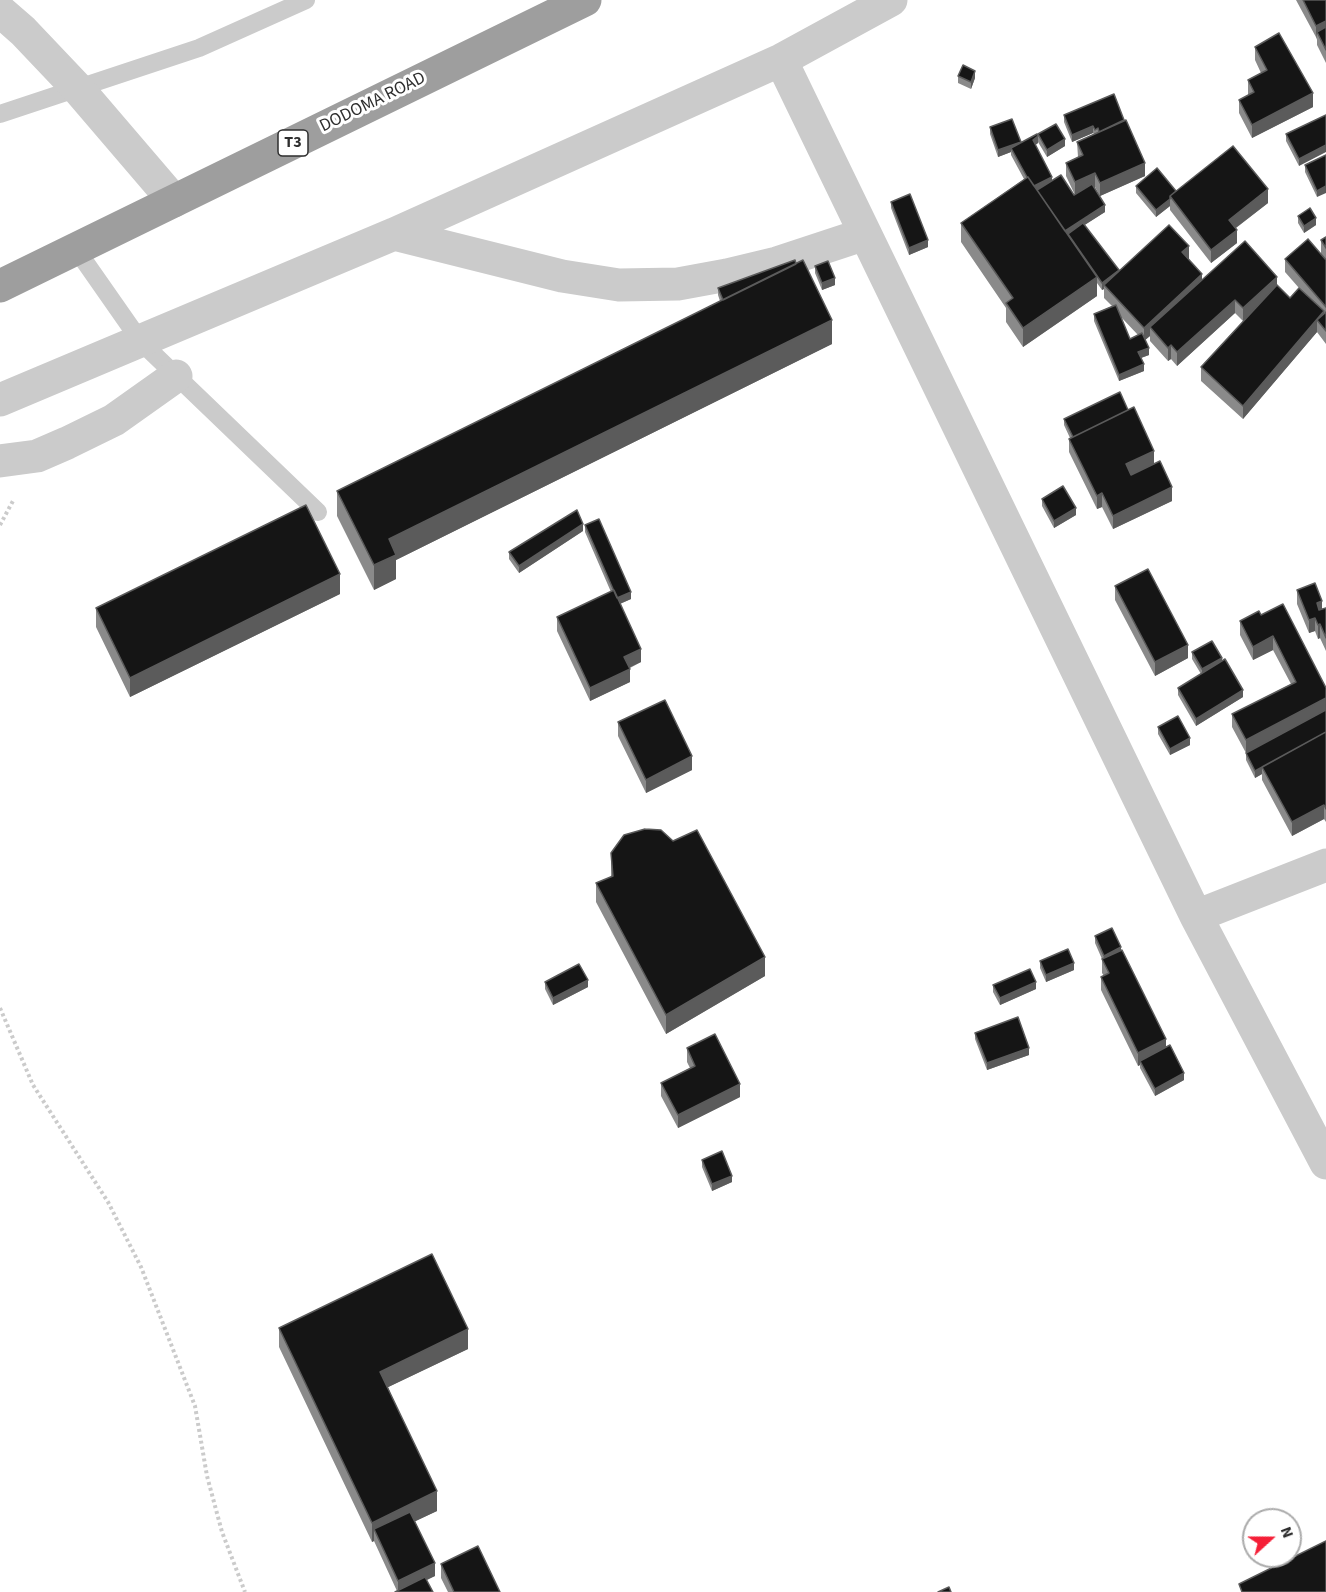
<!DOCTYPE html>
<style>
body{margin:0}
#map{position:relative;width:1326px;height:1592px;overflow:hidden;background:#fff;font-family:"Source Sans 3",sans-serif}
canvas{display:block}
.north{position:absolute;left:1242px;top:1508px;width:60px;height:60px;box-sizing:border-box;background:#fff;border:2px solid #ababab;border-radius:50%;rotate:69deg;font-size:16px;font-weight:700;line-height:24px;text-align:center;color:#2e2e2e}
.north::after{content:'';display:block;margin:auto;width:21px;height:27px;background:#f51f37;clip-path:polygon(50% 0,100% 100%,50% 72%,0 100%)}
</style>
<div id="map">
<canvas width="1326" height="1592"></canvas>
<div class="north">N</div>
</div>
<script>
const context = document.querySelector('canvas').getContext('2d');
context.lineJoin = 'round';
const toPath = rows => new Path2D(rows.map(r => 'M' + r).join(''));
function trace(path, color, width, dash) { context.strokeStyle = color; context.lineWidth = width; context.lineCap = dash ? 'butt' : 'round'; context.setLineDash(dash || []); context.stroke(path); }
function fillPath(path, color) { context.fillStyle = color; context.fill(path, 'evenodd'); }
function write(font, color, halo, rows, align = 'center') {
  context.font = font + ' "Source Sans 3",sans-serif'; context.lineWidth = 6; context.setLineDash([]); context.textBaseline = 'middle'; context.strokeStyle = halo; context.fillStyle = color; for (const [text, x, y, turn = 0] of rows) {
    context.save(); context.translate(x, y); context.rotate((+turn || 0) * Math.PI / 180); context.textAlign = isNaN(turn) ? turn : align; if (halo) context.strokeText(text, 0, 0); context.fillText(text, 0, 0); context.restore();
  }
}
trace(toPath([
 [0,525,14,499],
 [0,1008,33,1085,108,1202,141,1267,195,1406,207,1476,222,1532,245,1592]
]), '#cbcbcb', 4, [3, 3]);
trace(toPath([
 [0,114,199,48,306,0],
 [76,249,141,342,318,512]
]), '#cbcbcb', 18);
trace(toPath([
 [0,11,23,31,79,90,174,201],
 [781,60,1196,916,1326,1163],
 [394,234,562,276,619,285,678,284,727,275,777,263,865,234],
 [0,400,394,234,781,60,891,0],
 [0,461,37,456,67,443,114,420,176,376],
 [1196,916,1326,865]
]), '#cbcbcb', 33);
trace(toPath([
 [0,286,585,0]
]), '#9e9e9e', 33);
fillPath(toPath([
 [1296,0,1326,0,1326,63,1317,45,1317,39],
 [1255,47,1313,107,1252,138,1239,113,1239,100,1248,95,1248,80,1261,73,1255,60],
 [958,76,975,78,971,89,958,83],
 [1114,94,1145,176,1100,196,1095,187,1094,187,1105,212,1084,225,1119,271,1189,259,1202,280,1277,286,1290,298,1299,288,1285,272,1285,259,1321,254,1321,240,1326,237,1326,344,1317,332,1243,419,1201,381,1201,367,1243,321,1235,313,1177,366,1171,359,1168,361,1150,341,1150,336,1145,340,1149,355,1141,358,1144,371,1119,381,1094,321,1094,314,1112,306,1104,298,1104,289,1102,290,1097,283,1097,296,1023,347,1006,322,1006,308,961,242,961,223,1024,179,1011,155,1011,152,998,157,990,134,990,127,1021,143,1037,134,1065,146,1047,157,1038,142,1038,143,1035,145,1052,181,1074,195,1075,195,1066,176,1066,163,1078,157,1077,142,1094,134,1093,133,1072,142,1064,122,1064,115],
 [1121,317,1138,335,1130,339],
 [1326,115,1299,166,1286,141,1286,134],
 [1326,155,1317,197,1305,172,1305,165],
 [1136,186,1176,191,1268,203,1236,228,1237,243,1211,263,1170,210,1170,206,1156,217,1136,193],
 [891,202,928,247,909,255,891,208],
 [1298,216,1316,225,1304,233,1298,223],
 [815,266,835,285,822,290,815,273],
 [718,288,832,344,396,560,396,579,374,590,337,516,337,491,720,301,718,295],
 [1064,419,1154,464,1172,501,1113,529,1102,507,1097,509,1069,452,1069,439,1070,438,1064,425],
 [1042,499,1076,515,1054,528,1042,506],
 [585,525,631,599,620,604,641,662,630,668,630,682,590,701,557,631,557,617,611,592,585,532],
 [583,531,519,573,509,559,509,552],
 [1115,586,1188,658,1155,676,1115,600],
 [1297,590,1322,609,1326,608,1326,651,1320,638,1318,639,1315,631,1309,633,1297,604],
 [340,594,130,697,96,627,96,608],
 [1261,615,1326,688,1326,822,1324,819,1292,836,1262,780,1262,774,1255,778,1246,760,1246,753,1232,727,1232,714,1291,684,1273,650,1253,660,1240,635,1240,621],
 [1192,652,1222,661,1243,697,1196,726,1178,695,1178,688,1201,674,1192,659],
 [618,722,692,770,646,793,618,736],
 [1158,727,1190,745,1170,755,1158,734],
 [611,853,765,976,666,1034,596,902,596,883,611,877],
 [1095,936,1121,950,1166,1048,1184,1080,1155,1096,1140,1068,1140,1065,1138,1066,1101,990,1101,977,1104,976,1102,973,1102,959,1095,943],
 [1040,961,1074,970,1046,982,1040,968],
 [545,982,588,987,553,1005,545,989],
 [993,985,1036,989,1000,1005,993,992],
 [975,1033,1029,1055,987,1070,975,1039],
 [687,1048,740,1097,678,1128,661,1096,661,1083,690,1068,687,1062],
 [702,1160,732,1182,712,1191,702,1167],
 [279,1328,468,1349,388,1387,437,1511,415,1521,435,1576,397,1591,374,1541,372,1542,279,1347],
 [441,1564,500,1592,448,1592,441,1578]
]), '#8a8a8a');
fillPath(toPath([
 [1326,21,1326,35,1317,32,1316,40,1316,26],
 [975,71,975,78,971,89,971,82],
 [1313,93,1313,107,1252,138,1252,125],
 [1093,126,1093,133,1072,142,1072,135],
 [1038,136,1038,143,1033,147,1033,140],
 [1065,139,1065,146,1047,157,1047,150],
 [1021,142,1021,149,1011,148,1011,152,998,157,998,150],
 [1326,145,1326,152,1299,166,1299,159],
 [1145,163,1145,176,1100,196,1100,183],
 [1095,173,1095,187,1075,195,1075,182],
 [1052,177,1052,184,1033,194,1033,187],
 [1326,186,1326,193,1317,197,1317,191],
 [1268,189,1268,203,1229,233,1229,220],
 [1170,199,1170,206,1156,217,1156,210],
 [1105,205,1105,212,1063,239,1063,232],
 [1316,218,1316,225,1304,233,1304,226],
 [1237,230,1237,243,1211,263,1211,250],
 [928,240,928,247,909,255,909,248],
 [1189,246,1189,260,1182,252],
 [1119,270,1104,285,1104,289,1102,290,1102,283],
 [1202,274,1202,287,1150,327,1150,336,1144,341,1144,328],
 [1097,277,1097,296,1023,347,1023,328],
 [1277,277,1277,291,1243,321,1243,308],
 [835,278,835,285,822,290,822,283],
 [1235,300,1235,313,1177,366,1177,352],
 [1324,311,1324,324,1317,320,1317,332,1243,419,1243,406],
 [832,320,832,344,396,560,396,579,374,590,374,565,389,539],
 [1171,345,1171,359,1168,361,1168,348],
 [1149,348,1149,355,1138,359,1138,352],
 [1144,364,1144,371,1119,381,1119,375],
 [1154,451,1154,464,1126,478,1126,464],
 [1172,487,1172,501,1113,529,1113,516],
 [1102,493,1102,507,1097,509,1097,496],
 [1076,508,1076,515,1054,528,1054,521],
 [583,524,583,531,519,573,519,566],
 [340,574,340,594,130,697,130,678],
 [631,592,631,599,617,605,617,598],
 [1322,601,1322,615,1317,617,1317,603],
 [1315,618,1315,631,1309,633,1309,620],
 [1320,624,1320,638,1318,639,1318,625],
 [1273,636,1273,650,1253,660,1253,647],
 [1188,645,1188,658,1155,676,1155,662],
 [641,649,641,662,624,670,624,657],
 [1222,658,1222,665,1202,676,1202,669],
 [630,669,630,682,590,701,590,688],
 [1243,690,1243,697,1196,726,1196,719],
 [1326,698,1326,712,1246,753,1246,740],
 [1190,738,1190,745,1170,755,1170,749],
 [692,756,692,770,646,793,646,780],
 [1262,767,1262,774,1255,778,1255,771],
 [1324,805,1324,819,1292,836,1292,822],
 [1121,947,1121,954,1104,962,1104,956],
 [765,957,765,976,666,1034,666,1015],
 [1074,963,1074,970,1046,982,1046,975],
 [588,980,588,987,553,1005,553,998],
 [1036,982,1036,989,1000,1005,1000,998],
 [1166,1039,1166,1052,1140,1061,1140,1065,1138,1066,1138,1053],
 [1029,1048,1029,1055,987,1070,987,1063],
 [1184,1073,1184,1080,1155,1096,1155,1089],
 [740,1084,740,1097,678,1128,678,1115],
 [732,1176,732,1182,712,1191,712,1184],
 [468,1329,468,1349,380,1391,380,1372],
 [437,1491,437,1511,378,1539,374,1529,374,1541,372,1542,372,1523],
 [435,1563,435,1576,403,1592,398,1592,398,1581]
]), '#5b5b5b');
const building = toPath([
 [1303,0,1326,0,1326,21,1316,26,1303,0],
 [1326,27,1326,50,1317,32,1326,27],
 [1279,33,1313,93,1252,125,1239,100,1254,92,1248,80,1267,70,1255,47,1279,33],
 [963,65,975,71,971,82,958,76,963,65],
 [1114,94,1124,120,1099,132,1098,128,1095,130,1093,126,1072,135,1064,115,1114,94],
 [1326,115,1326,145,1299,159,1286,134,1326,115],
 [1012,119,1021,142,998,150,990,127,1012,119],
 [1126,120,1145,163,1100,183,1095,173,1075,182,1066,163,1083,155,1077,142,1126,120],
 [1056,124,1065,139,1047,150,1038,134,1056,124],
 [1037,134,1038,136,1033,140,1052,177,1034,186,1028,177,1027,177,1011,148,1037,134],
 [1233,146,1268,189,1229,220,1237,230,1211,250,1170,196,1233,146],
 [1326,155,1326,186,1317,191,1305,165,1326,155],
 [1157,168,1176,191,1170,196,1170,199,1156,210,1136,186,1157,168],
 [1061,175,1074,195,1092,184,1105,205,1065,231,1037,190,1061,175],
 [1028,177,1097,277,1023,328,1006,303,1013,298,961,223,1028,177],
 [910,194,928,240,909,248,891,202,910,194],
 [1310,208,1316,218,1304,226,1298,216,1310,208],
 [1083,223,1119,270,1102,283,1068,234,1083,223],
 [1169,225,1189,246,1182,252,1202,274,1144,328,1104,285,1169,225],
 [1326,237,1326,248,1321,240,1326,237],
 [1308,239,1326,260,1326,307,1285,259,1308,239],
 [1245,241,1277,277,1243,308,1235,300,1177,352,1171,345,1168,348,1150,327,1245,241],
 [795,260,796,264,723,300,718,288,795,260],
 [803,260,832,320,389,539,396,555,374,565,337,491,803,260],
 [828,261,835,278,822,283,815,266,828,261],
 [1277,285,1290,298,1299,288,1324,311,1243,406,1201,367,1277,285],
 [1116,305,1130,339,1142,333,1149,348,1138,352,1144,364,1119,375,1094,314,1116,305],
 [1326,312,1326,331,1317,320,1326,312],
 [1120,392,1128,410,1073,437,1064,419,1120,392],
 [1134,407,1154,451,1126,464,1131,475,1160,461,1172,487,1113,516,1102,493,1097,496,1069,439,1134,407],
 [1063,486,1076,508,1054,521,1042,499,1063,486],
 [306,505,340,574,130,678,96,608,306,505],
 [577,510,583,524,519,566,509,552,577,510],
 [599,519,631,592,617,598,585,525,599,519],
 [1148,569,1188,645,1155,662,1115,586,1148,569],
 [1315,583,1322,601,1317,603,1319,610,1326,608,1326,638,1320,624,1318,625,1315,618,1309,620,1297,590,1315,583],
 [614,590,641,649,624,657,630,669,590,688,557,617,614,590],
 [1283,604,1326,688,1326,698,1246,740,1232,714,1296,682,1273,636,1253,647,1240,621,1259,611,1261,615,1283,604],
 [1212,641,1222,658,1202,669,1192,652,1212,641],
 [1225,659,1243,690,1196,719,1178,688,1225,659],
 [665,700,692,756,646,780,618,722,665,700],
 [1326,710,1326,732,1255,771,1246,753,1326,710],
 [1178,716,1190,738,1170,749,1158,727,1178,716],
 [1326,732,1326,809,1324,805,1292,822,1262,767,1326,732],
 [645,829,661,830,673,841,697,830,765,957,666,1015,596,883,613,876,611,853,624,835,645,829],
 [1112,928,1121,947,1104,956,1095,936,1112,928],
 [1068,949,1074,963,1046,975,1040,961,1068,949],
 [1122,950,1166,1039,1138,1053,1101,977,1109,973,1102,959,1122,950],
 [579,964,588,980,553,998,545,982,579,964],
 [1030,969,1036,982,1000,998,993,985,1030,969],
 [1018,1017,1029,1048,987,1063,975,1033,1018,1017],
 [715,1034,740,1084,678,1115,661,1083,695,1066,687,1048,715,1034],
 [1170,1045,1184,1073,1155,1089,1140,1061,1170,1045],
 [722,1151,732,1176,712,1184,702,1160,722,1151],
 [432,1254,468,1329,380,1372,437,1491,372,1523,279,1328,432,1254],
 [410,1512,435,1563,398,1581,374,1529,410,1512],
 [1326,1541,1326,1592,1242,1592,1239,1584,1326,1541],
 [478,1546,500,1592,454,1592,441,1564,478,1546],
 [425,1577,433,1592,395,1592,425,1577],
 [949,1587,951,1592,938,1592,949,1587]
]);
fillPath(building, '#151515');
trace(building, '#5b5b5b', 1.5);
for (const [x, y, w] of [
 [293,143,30]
]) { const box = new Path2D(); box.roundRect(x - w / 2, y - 13, w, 26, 4.5); context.fillStyle = '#fff'; context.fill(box); trace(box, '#2e2e2e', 1.5); }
write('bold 16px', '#2e2e2e', null, [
 ["T3",293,143]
]);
write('18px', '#2e2e2e', '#fff', [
 ["DODOMA ROAD",373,103,-26]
]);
</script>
